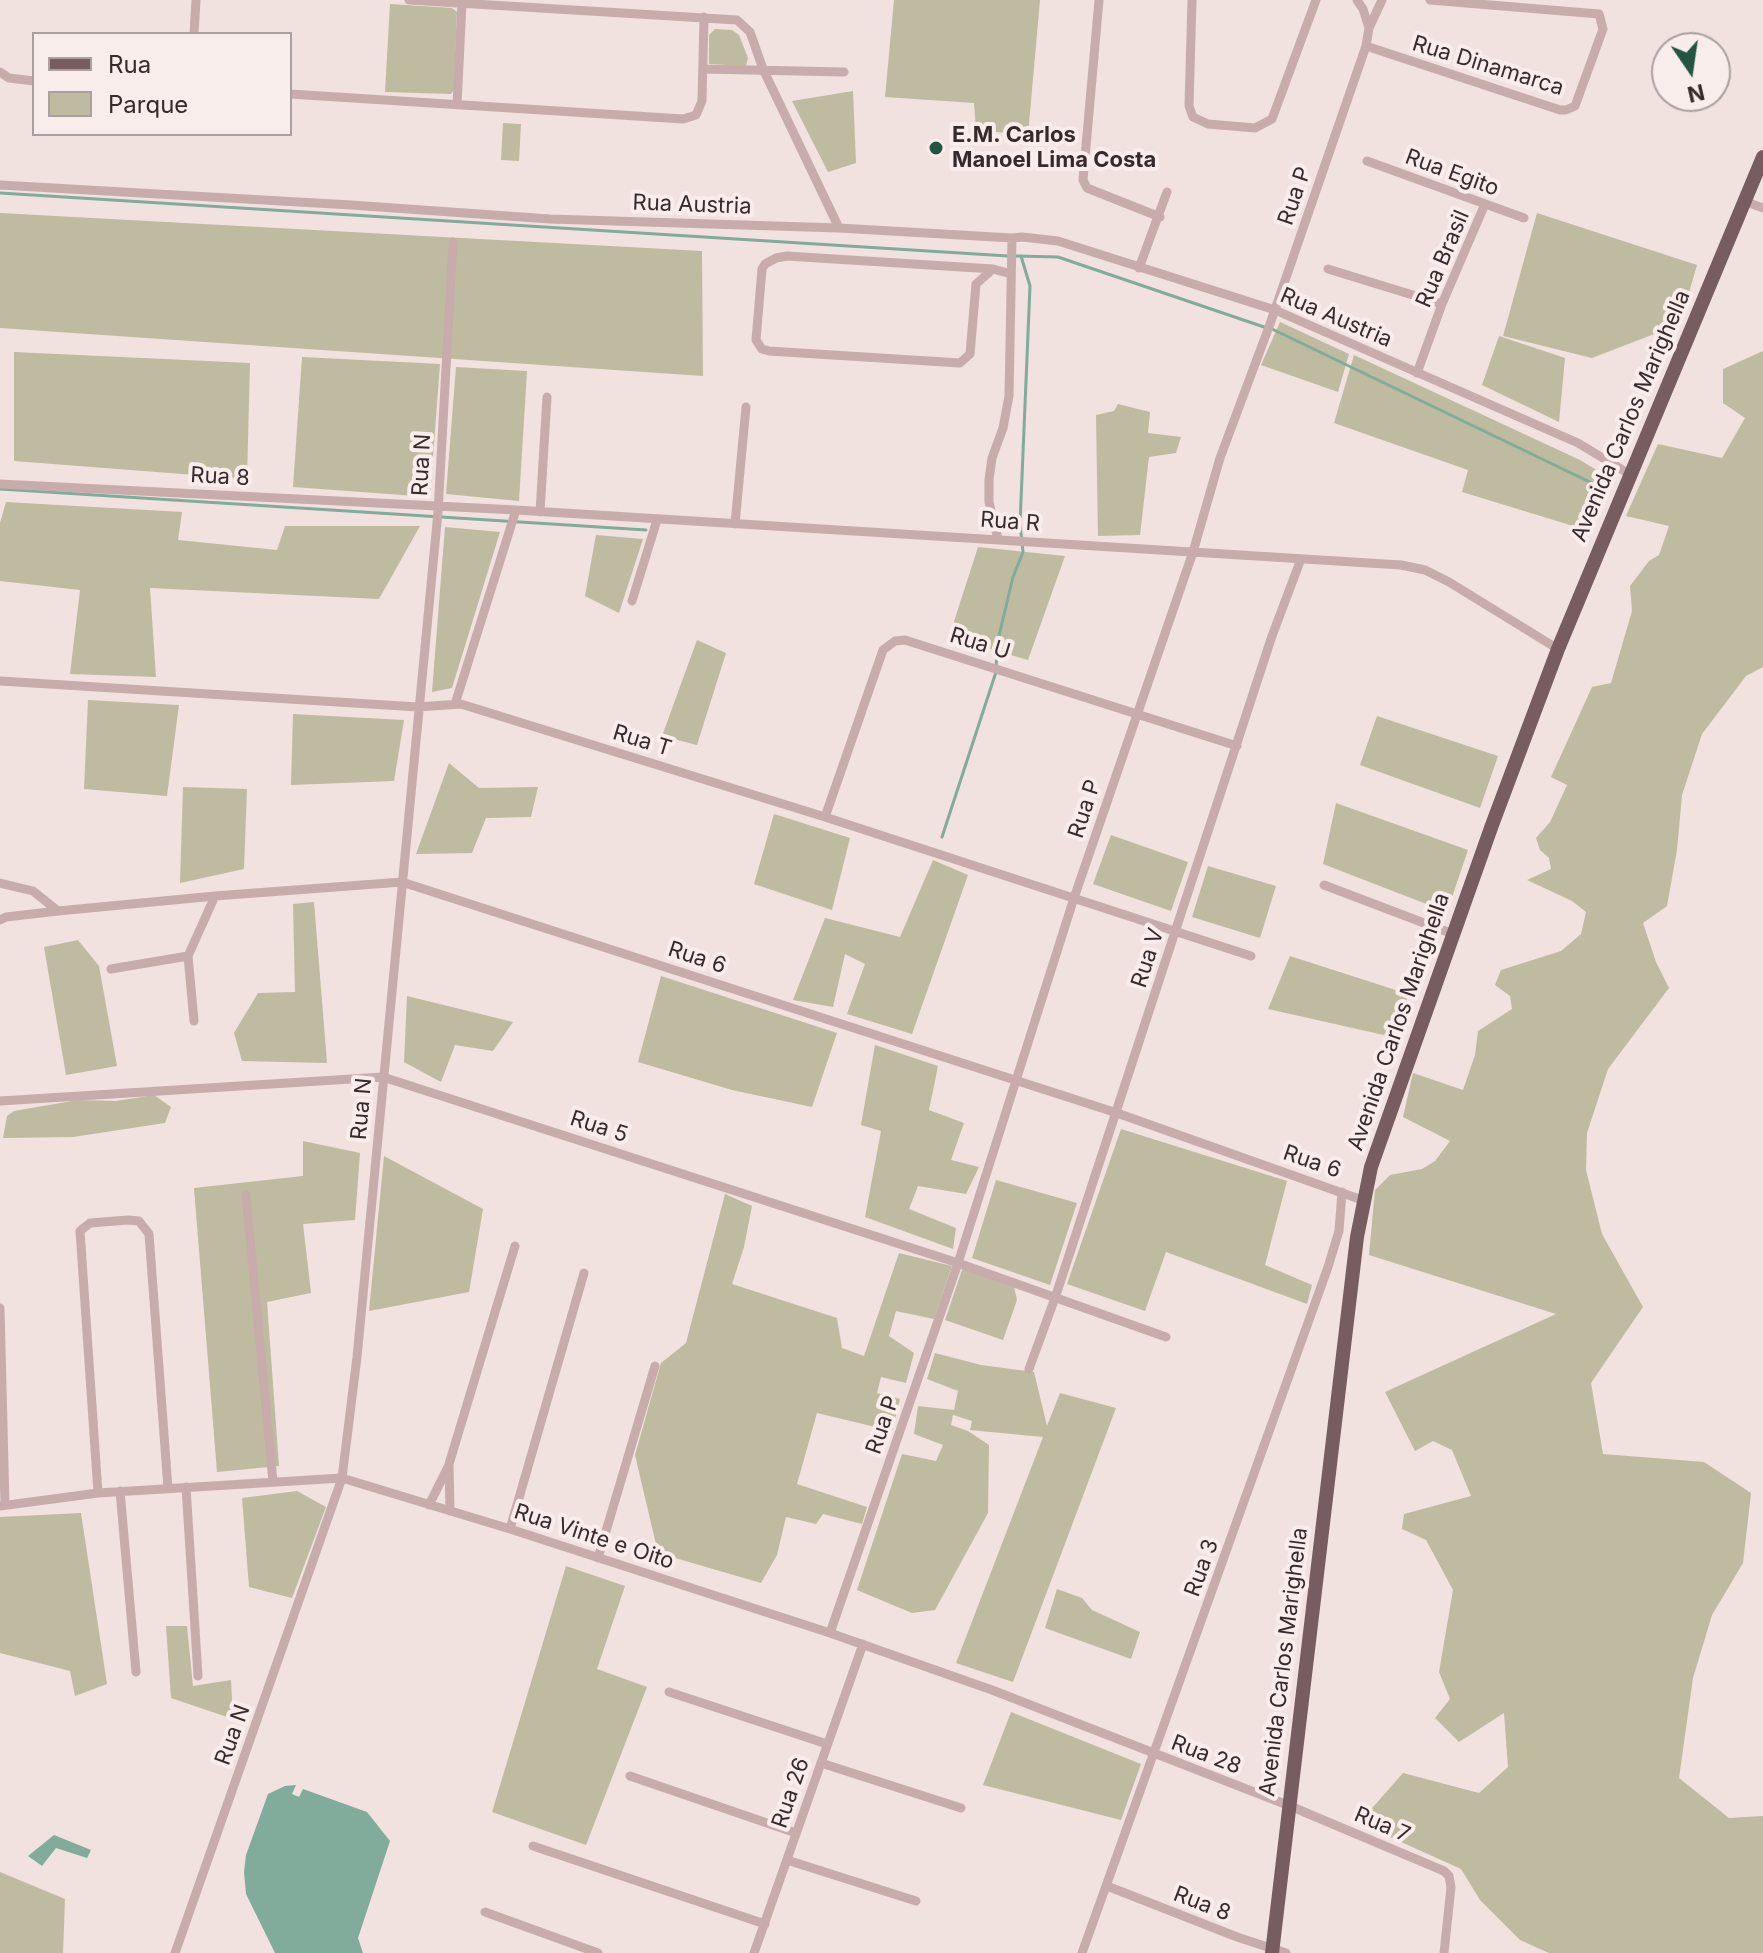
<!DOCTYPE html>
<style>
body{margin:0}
#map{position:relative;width:1763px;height:1953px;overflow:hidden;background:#f1e1df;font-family:Inter,sans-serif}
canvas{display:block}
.legend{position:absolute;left:32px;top:32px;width:260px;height:104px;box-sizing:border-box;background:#f9edeb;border:2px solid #ab9f9f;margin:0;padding:10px 14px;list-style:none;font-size:24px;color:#372a2c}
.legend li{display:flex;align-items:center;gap:16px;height:40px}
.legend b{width:40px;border:2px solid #ab9f9f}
.north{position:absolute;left:1651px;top:32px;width:80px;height:80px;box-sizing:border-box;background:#f9edeb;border:2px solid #ab9f9f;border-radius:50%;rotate:167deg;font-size:22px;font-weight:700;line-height:32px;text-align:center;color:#372a2c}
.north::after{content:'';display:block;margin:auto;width:28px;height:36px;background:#235542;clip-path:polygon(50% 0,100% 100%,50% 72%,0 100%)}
</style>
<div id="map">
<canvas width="1763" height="1953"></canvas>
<ul class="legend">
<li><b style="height:10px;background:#775d60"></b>Rua</li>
<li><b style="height:22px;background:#bfbba0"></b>Parque</li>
</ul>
<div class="north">N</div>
</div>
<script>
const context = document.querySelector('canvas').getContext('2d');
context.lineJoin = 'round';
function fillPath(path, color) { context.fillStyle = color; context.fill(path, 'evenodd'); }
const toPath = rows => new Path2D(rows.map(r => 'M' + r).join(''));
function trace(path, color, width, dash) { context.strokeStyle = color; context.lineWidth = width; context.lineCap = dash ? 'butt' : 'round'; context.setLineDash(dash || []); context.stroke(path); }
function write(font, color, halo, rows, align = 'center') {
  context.font = font + ' Inter,sans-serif'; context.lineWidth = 8; context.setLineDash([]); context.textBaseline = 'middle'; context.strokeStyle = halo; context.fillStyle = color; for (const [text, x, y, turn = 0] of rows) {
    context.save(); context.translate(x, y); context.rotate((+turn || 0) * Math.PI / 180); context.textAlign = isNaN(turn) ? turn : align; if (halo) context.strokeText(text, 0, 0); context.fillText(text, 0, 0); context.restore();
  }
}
fillPath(toPath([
 [894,0,1040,0,1028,135,976,130,974,103,885,97],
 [390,4,452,8,457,12,454,90,451,94,385,92],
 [715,29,732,30,739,35,748,58,746,66,709,64,709,35],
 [853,91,856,163,828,172,792,101],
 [503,123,521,124,519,161,501,160],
 [0,213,702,251,703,376,0,328],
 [1537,213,1697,265,1680,324,1592,358,1503,336],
 [1280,322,1349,354,1338,392,1261,365],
 [1499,336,1565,358,1559,422,1482,385],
 [1763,351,1763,667,1746,676,1702,734,1682,795,1677,850,1667,906,1643,923,1656,962,1669,988,1608,1069,1587,1133,1586,1170,1602,1234,1643,1307,1591,1383,1603,1454,1704,1462,1751,1493,1743,1563,1712,1615,1693,1678,1679,1778,1729,1818,1763,1816,1763,1953,1549,1953,1520,1940,1480,1900,1461,1869,1359,1823,1403,1773,1479,1793,1508,1767,1504,1713,1459,1742,1435,1718,1450,1699,1439,1672,1453,1590,1426,1540,1402,1529,1404,1514,1471,1496,1452,1450,1433,1441,1415,1451,1385,1392,1556,1314,1369,1255,1375,1190,1390,1175,1422,1169,1435,1161,1450,1141,1403,1117,1413,1073,1463,1090,1475,1055,1478,1031,1512,1009,1510,996,1495,985,1501,970,1561,951,1581,934,1586,912,1572,901,1527,880,1551,869,1549,858,1540,850,1536,838,1550,822,1567,785,1551,777,1592,687,1611,683,1632,611,1630,586,1649,561,1659,555,1669,526,1626,516,1658,444,1722,458,1745,418,1723,403,1723,369],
 [14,352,250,363,247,479,14,461],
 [1354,355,1580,460,1613,480,1583,529,1462,492,1468,470,1334,423],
 [302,357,440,364,430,497,293,487],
 [456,367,527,371,519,501,446,494],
 [1118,404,1150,412,1148,433,1181,437,1176,453,1149,457,1140,535,1098,536,1096,415,1114,411],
 [6,502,182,512,178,540,277,550,285,526,420,526,379,599,150,588,156,677,70,674,80,590,0,581,0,523],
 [445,527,500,532,452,688,432,692],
 [596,535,643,539,619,613,585,596],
 [978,547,1065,556,1028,660,949,637],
 [697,640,726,653,697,745,662,736],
 [88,700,179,705,167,796,84,789],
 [293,714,404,720,394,781,291,785],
 [1377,716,1498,756,1480,808,1360,765],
 [449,763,479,788,538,787,531,817,486,818,472,853,416,854],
 [183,787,247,789,244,869,180,883],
 [1336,803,1468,850,1447,912,1323,864],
 [774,814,850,838,832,910,754,884],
 [1111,835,1188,862,1171,911,1093,884],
 [933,860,968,875,912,1034,847,1014,865,964,845,954,833,1007,793,1000,825,918,900,937],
 [1208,866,1276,886,1260,938,1192,917],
 [314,902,327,1063,242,1061,234,1033,258,993,295,992,293,904],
 [78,940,99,966,117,1066,66,1075,44,947],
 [1290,956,1408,994,1397,1038,1268,1009],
 [661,976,837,1033,812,1107,732,1090,638,1062],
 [407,996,513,1022,493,1051,455,1045,441,1082,404,1062],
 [875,1045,938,1066,929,1110,964,1123,951,1160,979,1167,966,1194,918,1186,909,1209,956,1228,953,1249,865,1217,881,1131,861,1125],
 [154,1095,171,1107,165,1123,73,1137,3,1138,7,1116,14,1111,78,1100,116,1101],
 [1121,1129,1287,1181,1265,1265,1312,1285,1307,1304,1166,1252,1145,1311,1067,1284],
 [303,1141,360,1153,355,1220,303,1224,311,1293,267,1302,279,1466,217,1472,194,1188,303,1176],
 [384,1156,483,1209,469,1292,369,1311],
 [996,1180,1077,1203,1050,1285,972,1258],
 [725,1194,752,1206,744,1247,732,1284,837,1318,842,1348,864,1356,899,1253,952,1266,934,1319,896,1311,889,1336,914,1353,906,1383,881,1377,877,1393,900,1399,892,1431,817,1413,797,1484,867,1507,862,1524,823,1514,816,1524,786,1517,777,1555,761,1583,658,1553,635,1455,661,1363,686,1343],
 [963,1267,1014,1287,1017,1300,1003,1340,945,1320],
 [935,1353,981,1365,1034,1372,1047,1426,1060,1393,1116,1408,1013,1682,956,1663,1043,1437,970,1430,972,1421,953,1415,951,1425,968,1431,989,1445,988,1513,935,1610,912,1613,857,1590,902,1454,936,1461,943,1445,914,1434,918,1406,954,1410,958,1391,927,1379],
 [297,1491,326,1507,292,1598,249,1587,242,1498],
 [81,1513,107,1684,75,1696,70,1671,0,1653,0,1517],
 [566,1566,625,1586,597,1669,647,1687,586,1845,492,1812],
 [1057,1589,1082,1598,1092,1610,1140,1632,1131,1659,1045,1628],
 [166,1626,187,1626,193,1686,231,1680,233,1719,171,1698],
 [1011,1712,1141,1764,1121,1820,983,1785],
 [0,1872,65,1899,63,1953,0,1953]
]), '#bfbba0');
fillPath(toPath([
 [296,1785,292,1794,299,1797,303,1789,367,1812,390,1841,358,1938,363,1953,275,1953,246,1894,244,1872,246,1855,268,1794,285,1786],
 [54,1835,91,1850,87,1858,56,1848,42,1866,28,1856]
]), '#81ab9a');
trace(toPath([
 [0,193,1008,256],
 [1016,256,1058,257,1264,327],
 [1272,329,1596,485],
 [0,489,646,530],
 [942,837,996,672,997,644,1013,577,1023,552,1020,524,1030,286,1021,256]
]), '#81ab9a', 3);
trace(toPath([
 [409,0,737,20,750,32,763,69,839,228],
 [1099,0,1083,180,1087,188,1160,217],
 [1192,0,1189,106,1193,117,1208,124,1255,128,1272,119,1316,0],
 [1357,0,1363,9,1369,28],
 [194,34,196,0],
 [1366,46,1560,110,1566,110,1575,106,1603,29,1599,14,1430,0],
 [703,69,844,72],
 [0,72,9,78,34,81],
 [290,94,683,119,696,115,702,101,704,17],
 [457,105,462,3],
 [1367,161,1524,218],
 [0,185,351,205,550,219,839,228,1012,238],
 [1744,201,1763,208],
 [1139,268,1167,192],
 [993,269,976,284,970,354,960,363,769,351,762,349,756,340,762,269,765,264,776,258,787,256,993,269,1011,274],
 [1328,269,1442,304],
 [1417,373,1442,304,1485,204],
 [0,484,516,510,1401,565,1425,570,1449,582,1558,649],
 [540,512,547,397],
 [735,524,746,407],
 [998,539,989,502,989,480,992,458,1003,428,1009,396,1012,238,1022,237,1058,241,1275,310,1578,443,1631,475],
 [632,601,657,520],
 [0,681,418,707,461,704,825,817,1251,956],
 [455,704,516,510],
 [825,817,883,650,895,641,905,640,1237,746],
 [0,883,33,891,58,911],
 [1324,885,1453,934],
 [0,920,6,917,58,911,215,896,402,882,1117,1113,1362,1200],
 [188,956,194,1021],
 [111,969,188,956,215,896],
 [0,1101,383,1077,958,1263,1166,1337],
 [246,1195,273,1482],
 [0,1308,5,1505],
 [1029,1369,1055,1298,1272,636,1301,559],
 [186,1487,198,1676],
 [120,1491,136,1672],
 [98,1493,80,1231,90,1223,128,1220,139,1221,149,1234,168,1488],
 [429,1505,448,1467],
 [0,1506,98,1493,342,1478,510,1529,830,1633,992,1690,1290,1806,1444,1871,1449,1876,1451,1887,1444,1953],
 [450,1511,449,1464,515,1246],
 [510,1529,584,1273],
 [598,1558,655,1366],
 [830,1633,958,1263,1074,898,1193,552,1220,458,1270,324,1366,46,1369,28,1382,0],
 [669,1692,827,1744],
 [821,1763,961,1808],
 [630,1776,796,1833],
 [533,1846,765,1924],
 [787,1860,916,1901],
 [1107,1886,1237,1937,1286,1953],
 [485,1912,598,1953],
 [175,1953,342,1478,357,1357,438,512,453,242],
 [754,1953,863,1644],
 [1082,1953,1328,1267,1339,1231,1342,1192]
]), '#c8acac', 9);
trace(toPath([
 [1272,1953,1357,1237,1371,1167,1492,825,1558,649,1763,157]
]), '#775d60', 14);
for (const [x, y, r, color] of [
 [936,148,8,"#235542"]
]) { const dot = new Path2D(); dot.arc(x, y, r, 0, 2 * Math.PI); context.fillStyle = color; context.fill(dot); trace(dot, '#f9edeb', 3); }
write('22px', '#372a2c', '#f9edeb', [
 ["Rua Dinamarca",1488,66,17],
 ["Rua Egito",1452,173,20],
 ["Rua P",1295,196,-71],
 ["Rua Austria",692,205,2],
 ["Rua Brasil",1443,259,-67],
 ["Rua Austria",1336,318,23],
 ["Avenida Carlos Marighella",1631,416,-67],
 ["Rua N",422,465,-87],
 ["Rua 8",220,477,3],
 ["Rua R",1010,522,4],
 ["Rua U",980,644,17],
 ["Rua T",642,741,17],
 ["Rua P",1085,809,-72],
 ["Rua 6",697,958,18],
 ["Rua V",1148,958,-72],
 ["Avenida Carlos Marighella",1399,1022,-71],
 ["Rua N",362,1109,-85],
 ["Rua 5",599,1127,18],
 ["Rua 6",1312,1162,19],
 ["Rua P",883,1425,-71],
 ["Rua Vinte e Oito",594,1537,18],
 ["Rua 3",1202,1568,-70],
 ["Avenida Carlos Marighella",1284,1662,-83],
 ["Rua N",233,1735,-70],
 ["Rua 28",1206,1755,21],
 ["Rua 26",791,1793,-71],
 ["Rua 7",1382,1825,23],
 ["Rua 8",1202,1904,21]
]);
write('bold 22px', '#372a2c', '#f9edeb', [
 ["E.M. Carlos",952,135],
 ["Manoel Lima Costa",952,160]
], 'left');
</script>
